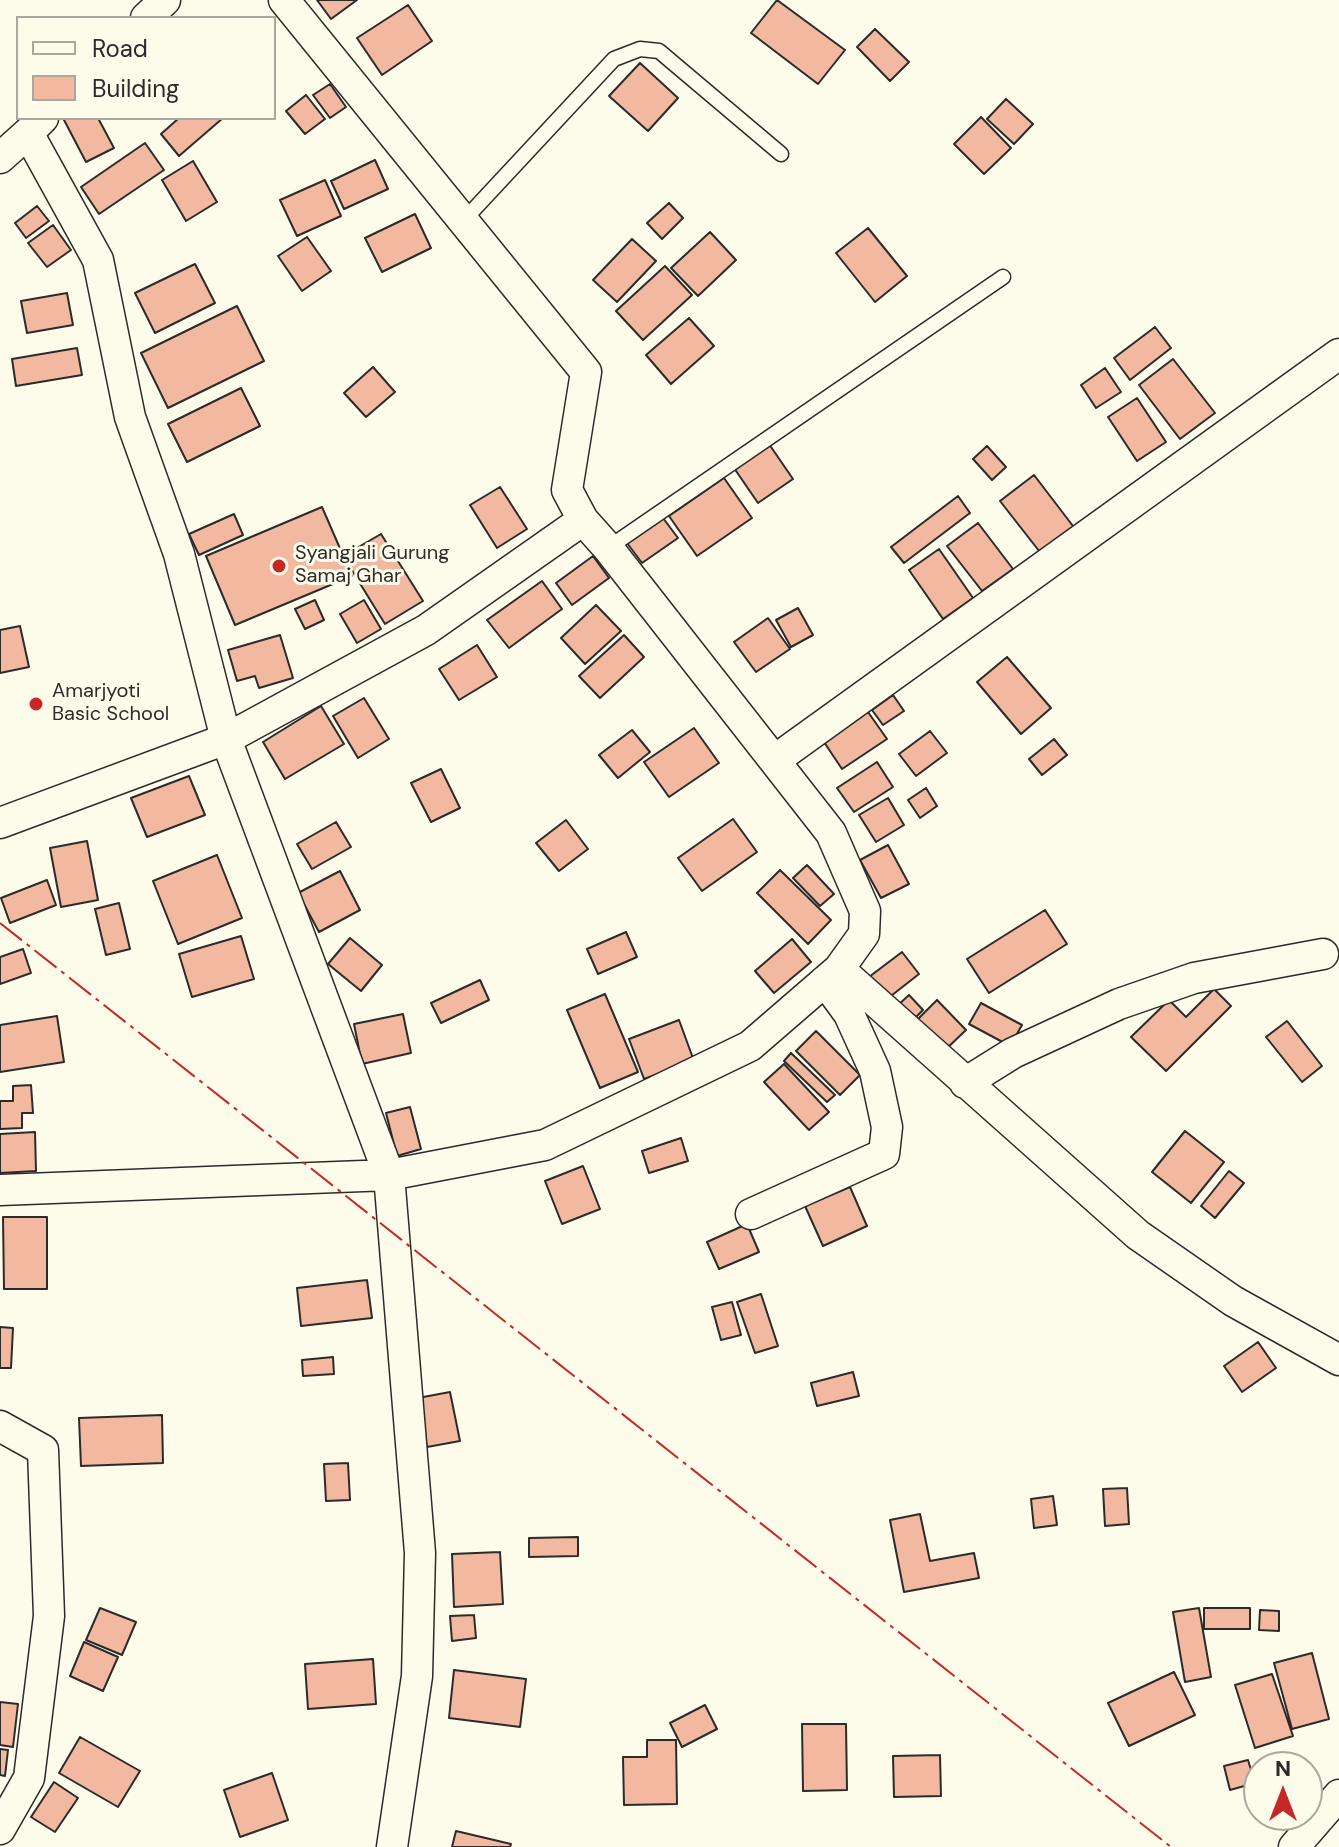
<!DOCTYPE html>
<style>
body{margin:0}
#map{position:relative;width:1339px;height:1847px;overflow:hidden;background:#fdfbea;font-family:"DM Sans",sans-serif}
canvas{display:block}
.legend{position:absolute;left:16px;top:16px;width:260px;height:104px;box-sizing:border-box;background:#fdfbea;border:2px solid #a9a89e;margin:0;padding:10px 14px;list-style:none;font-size:24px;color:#2b2b2b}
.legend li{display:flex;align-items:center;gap:16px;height:40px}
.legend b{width:40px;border:2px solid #a9a89e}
.north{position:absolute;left:1243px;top:1751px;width:80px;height:80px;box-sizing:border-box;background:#fdfbea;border:2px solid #a9a89e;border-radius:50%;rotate:0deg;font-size:22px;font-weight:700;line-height:32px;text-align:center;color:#2b2b2b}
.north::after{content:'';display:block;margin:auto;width:28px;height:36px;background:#c62828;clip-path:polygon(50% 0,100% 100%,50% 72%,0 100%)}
</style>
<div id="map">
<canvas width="1339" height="1847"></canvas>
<ul class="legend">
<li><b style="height:10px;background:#fdfbea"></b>Road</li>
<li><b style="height:22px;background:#f2b8a0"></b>Building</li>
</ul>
<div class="north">N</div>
</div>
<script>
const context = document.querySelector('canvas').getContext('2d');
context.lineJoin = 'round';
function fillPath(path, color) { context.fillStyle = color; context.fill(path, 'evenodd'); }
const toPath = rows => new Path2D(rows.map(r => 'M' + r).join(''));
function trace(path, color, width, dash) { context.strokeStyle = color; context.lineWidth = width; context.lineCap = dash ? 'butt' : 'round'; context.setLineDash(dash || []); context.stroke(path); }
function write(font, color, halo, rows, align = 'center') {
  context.font = font + ' "DM Sans",sans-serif'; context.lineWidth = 6; context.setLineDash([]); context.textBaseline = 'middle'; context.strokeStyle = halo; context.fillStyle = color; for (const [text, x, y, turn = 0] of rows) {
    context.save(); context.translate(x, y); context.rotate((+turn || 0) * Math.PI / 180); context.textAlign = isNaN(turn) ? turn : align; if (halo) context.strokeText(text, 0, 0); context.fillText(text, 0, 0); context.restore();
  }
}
const building = toPath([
 [317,0,357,0,331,19,317,0],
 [777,0,845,50,818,84,751,33,777,0],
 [408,5,432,41,382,75,357,38,408,5],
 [875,29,909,62,890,81,857,47,875,29],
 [640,63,678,98,648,131,609,96,640,63],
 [330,84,346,107,330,118,313,95,330,84],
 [306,95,325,119,305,134,286,111,306,95],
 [1006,99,1033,124,1014,144,987,119,1006,99],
 [981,117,1011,148,984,174,954,144,981,117],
 [63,118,98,118,114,148,86,162,63,118],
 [179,118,223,118,179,156,161,134,179,118],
 [145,143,164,170,99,214,81,187,145,143],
 [375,160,388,189,344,209,331,181,375,160],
 [193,161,217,202,186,221,162,180,193,161],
 [325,180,341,216,297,236,280,200,325,180],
 [669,203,683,218,662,239,647,223,669,203],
 [37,206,49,221,26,238,15,223,37,206],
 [415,214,431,248,382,272,365,238,415,214],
 [53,225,71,250,47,267,28,243,53,225],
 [868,228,907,276,875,302,836,253,868,228],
 [710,232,736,260,698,296,671,268,710,232],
 [307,237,331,271,302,291,278,256,307,237],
 [632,239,656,261,617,302,593,280,632,239],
 [195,264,215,303,155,333,135,293,195,264],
 [665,266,692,295,643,340,616,311,665,266],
 [67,293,73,325,27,333,21,301,67,293],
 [237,306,264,361,168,408,141,353,237,306],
 [689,318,714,346,671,384,646,355,689,318],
 [1155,327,1171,348,1130,380,1114,358,1155,327],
 [77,348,82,375,16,386,12,359,77,348],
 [1173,359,1215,413,1180,439,1139,385,1173,359],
 [373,367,395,392,366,417,344,393,373,367],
 [1105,368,1121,392,1096,408,1081,385,1105,368],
 [241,388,260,426,187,462,168,424,241,388],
 [1137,398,1166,442,1137,461,1108,417,1137,398],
 [769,444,793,479,758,503,734,468,769,444],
 [987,446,1006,467,992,480,973,459,987,446],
 [1034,475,1076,530,1043,556,1000,501,1034,475],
 [724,478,752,518,697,556,669,516,724,478],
 [500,487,527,529,497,548,470,505,500,487],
 [958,496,970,513,904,563,891,547,958,496],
 [322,507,352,576,235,625,206,556,322,507],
 [234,514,243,535,199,555,189,534,234,514],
 [660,514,678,538,642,563,624,539,660,514],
 [978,523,1013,569,982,591,947,546,978,523],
 [381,534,423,601,385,624,343,556,381,534],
 [939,549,973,598,943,619,909,570,939,549],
 [593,556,609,578,572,605,556,583,593,556],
 [542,581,562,609,509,648,487,620,542,581],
 [315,600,324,620,305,629,295,609,315,600],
 [364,600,381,629,357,643,340,614,364,600],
 [596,605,621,631,585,664,561,638,596,605],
 [798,608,813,635,791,647,776,620,798,608],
 [768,618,790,649,756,672,734,642,768,618],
 [20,626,29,667,0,673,0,630,20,626],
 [280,635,293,678,259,688,255,676,237,681,228,650,280,635],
 [624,635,644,657,600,698,579,676,624,635],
 [477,645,497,677,459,700,439,669,477,645],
 [1007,657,1051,708,1021,734,977,682,1007,657],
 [893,695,904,711,883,725,872,710,893,695],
 [364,698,389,739,358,758,333,716,364,698],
 [321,706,344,744,285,779,263,742,321,706],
 [868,712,887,739,842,769,824,742,868,712],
 [694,728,719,763,669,797,644,762,694,728],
 [632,730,650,752,618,778,599,755,632,730],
 [930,731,947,753,916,776,899,754,930,731],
 [1054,739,1067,755,1042,775,1029,759,1054,739],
 [877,762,893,787,854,812,837,788,877,762],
 [441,769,460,808,431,822,411,783,441,769],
 [189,776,205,815,147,837,131,798,189,776],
 [926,788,937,806,920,818,908,800,926,788],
 [888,798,904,825,876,842,859,815,888,798],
 [733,819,757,852,702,891,678,858,733,819],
 [566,820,588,849,559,871,536,843,566,820],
 [336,822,351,847,312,869,297,844,336,822],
 [87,841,98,900,61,907,50,848,87,841],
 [888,845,909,884,881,898,860,860,888,845],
 [217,855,242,918,178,944,153,881,217,855],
 [807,865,834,894,820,906,793,878,807,865],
 [780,870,831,920,808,944,757,893,780,870],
 [340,871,360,910,319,932,298,893,340,871],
 [47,880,56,905,10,923,1,898,47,880],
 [119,903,130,949,106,955,95,909,119,903],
 [1045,910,1067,944,989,993,967,959,1045,910],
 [626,932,637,957,598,974,587,949,626,932],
 [241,936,254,979,192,997,179,954,241,936],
 [350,938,382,965,361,991,328,964,350,938],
 [792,939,811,962,774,993,755,971,792,939],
 [23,949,31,973,0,984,0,957,23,949],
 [902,952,919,974,882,1003,865,980,902,952],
 [480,980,489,1000,441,1023,431,1003,480,980],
 [1214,989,1231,1006,1166,1071,1131,1037,1169,1000,1186,1017,1214,989],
 [605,994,638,1072,600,1088,567,1010,605,994],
 [909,995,923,1010,912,1021,897,1006,909,995],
 [937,1000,966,1030,943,1052,915,1022,937,1000],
 [981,1003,1022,1025,1010,1046,969,1024,981,1003],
 [403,1014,411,1053,362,1064,354,1024,403,1014],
 [57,1016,64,1062,0,1072,0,1025,57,1016],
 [679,1020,694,1061,644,1079,629,1039,679,1020],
 [1287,1021,1322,1066,1302,1082,1266,1037,1287,1021],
 [816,1031,860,1075,840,1095,796,1051,816,1031],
 [791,1053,835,1095,827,1102,784,1061,791,1053],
 [784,1064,829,1112,809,1130,764,1082,784,1064],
 [31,1085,33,1113,22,1113,22,1128,0,1129,0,1101,13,1101,13,1086,31,1085],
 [410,1107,421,1149,397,1156,386,1113,410,1107],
 [1185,1131,1224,1162,1191,1203,1152,1172,1185,1131],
 [35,1132,36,1171,0,1173,0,1134,35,1132],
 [681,1138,688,1161,649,1173,642,1151,681,1138],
 [583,1166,600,1209,562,1224,545,1181,583,1166],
 [1229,1171,1244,1183,1215,1218,1201,1206,1229,1171],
 [850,1187,867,1226,823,1246,805,1206,850,1187],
 [3,1217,47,1217,47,1289,4,1289,3,1217],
 [747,1224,759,1252,719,1269,707,1242,747,1224],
 [367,1280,372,1318,301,1326,297,1288,367,1280],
 [761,1294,778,1346,755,1353,737,1302,761,1294],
 [732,1302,741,1335,721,1340,712,1307,732,1302],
 [0,1327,13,1328,11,1368,0,1368,0,1327],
 [1258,1342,1276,1368,1242,1392,1224,1366,1258,1342],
 [333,1357,334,1374,303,1376,302,1360,333,1357],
 [853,1372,859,1396,817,1406,811,1383,853,1372],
 [450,1392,460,1441,427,1447,418,1398,450,1392],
 [162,1415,163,1463,81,1466,79,1418,162,1415],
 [348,1463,350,1500,326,1501,324,1464,348,1463],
 [1127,1488,1129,1524,1105,1526,1103,1489,1127,1488],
 [1053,1496,1057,1525,1034,1528,1031,1499,1053,1496],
 [920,1514,930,1561,974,1553,979,1578,904,1592,890,1520,920,1514],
 [578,1537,578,1556,529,1557,529,1538,578,1537],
 [500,1552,503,1604,454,1607,452,1554,500,1552],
 [100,1608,136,1622,122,1655,86,1640,100,1608],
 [1199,1608,1211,1677,1185,1682,1173,1612,1199,1608],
 [1204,1608,1250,1608,1250,1629,1204,1629,1204,1608],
 [1260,1610,1279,1611,1279,1631,1259,1630,1260,1610],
 [474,1615,476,1638,452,1641,450,1616,474,1615],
 [84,1642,118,1657,103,1691,70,1676,84,1642],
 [1312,1653,1329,1719,1292,1729,1274,1663,1312,1653],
 [373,1659,376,1704,308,1709,305,1664,373,1659],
 [454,1670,526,1679,520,1727,449,1718,454,1670],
 [1174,1672,1195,1715,1129,1746,1108,1703,1174,1672],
 [1272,1674,1293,1736,1255,1748,1235,1685,1272,1674],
 [0,1702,18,1704,13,1747,0,1745,0,1702],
 [705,1705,717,1729,682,1747,670,1723,705,1705],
 [802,1724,846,1724,847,1790,803,1791,802,1724],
 [80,1737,140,1771,118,1807,59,1773,80,1737],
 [647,1740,676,1740,677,1804,624,1805,623,1757,647,1757,647,1740],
 [0,1749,8,1750,5,1776,0,1775,0,1749],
 [940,1755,941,1796,894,1797,893,1756,940,1755],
 [1248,1760,1255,1783,1230,1790,1224,1766,1248,1760],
 [272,1773,288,1820,240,1837,224,1790,272,1773],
 [54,1782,78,1798,55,1832,31,1817,54,1782],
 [456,1831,511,1844,510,1847,452,1847,456,1831]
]);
fillPath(building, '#f2b8a0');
trace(building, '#2b2b2b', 2);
const lane = toPath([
 [464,220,614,59,640,49,659,51,781,154],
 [608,548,1003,277]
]);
const street = toPath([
 [146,18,165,0],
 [43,118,28,133,98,260,130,417,179,554,226,739,389,1175,420,1553,417,1676,392,1847],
 [0,158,28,133],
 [775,760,1339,354],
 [0,823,226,739,426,630,583,520],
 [839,969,1138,1235,1233,1301,1339,1360],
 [965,1083,1013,1053,1119,1004,1194,978,1323,954],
 [0,1190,389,1175,545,1145,750,1046,839,969,864,934,865,911,831,833,608,548,583,520,567,490,586,372,284,0],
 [751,1214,884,1154,887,1127,875,1071,849,1014,825,981],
 [0,1426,43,1450,49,1616,29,1778,0,1829],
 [1294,1847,1339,1795]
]);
trace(lane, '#2b2b2b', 17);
trace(street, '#2b2b2b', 33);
trace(lane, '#fdfbea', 14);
trace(street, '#fdfbea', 30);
trace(toPath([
 [0,923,1171,1847]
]), '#c62828', 2, [28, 6, 4, 6]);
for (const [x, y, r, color] of [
 [279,566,8,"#c62828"],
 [36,704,8,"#c62828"]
]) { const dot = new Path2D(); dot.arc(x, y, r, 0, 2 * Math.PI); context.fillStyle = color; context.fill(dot); trace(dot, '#fdfbea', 3); }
write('20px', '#2b2b2b', '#fdfbea', [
 ["Syangjali Gurung",295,554],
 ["Samaj Ghar",295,577],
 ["Amarjyoti",52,692],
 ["Basic School",52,715]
], 'left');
</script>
